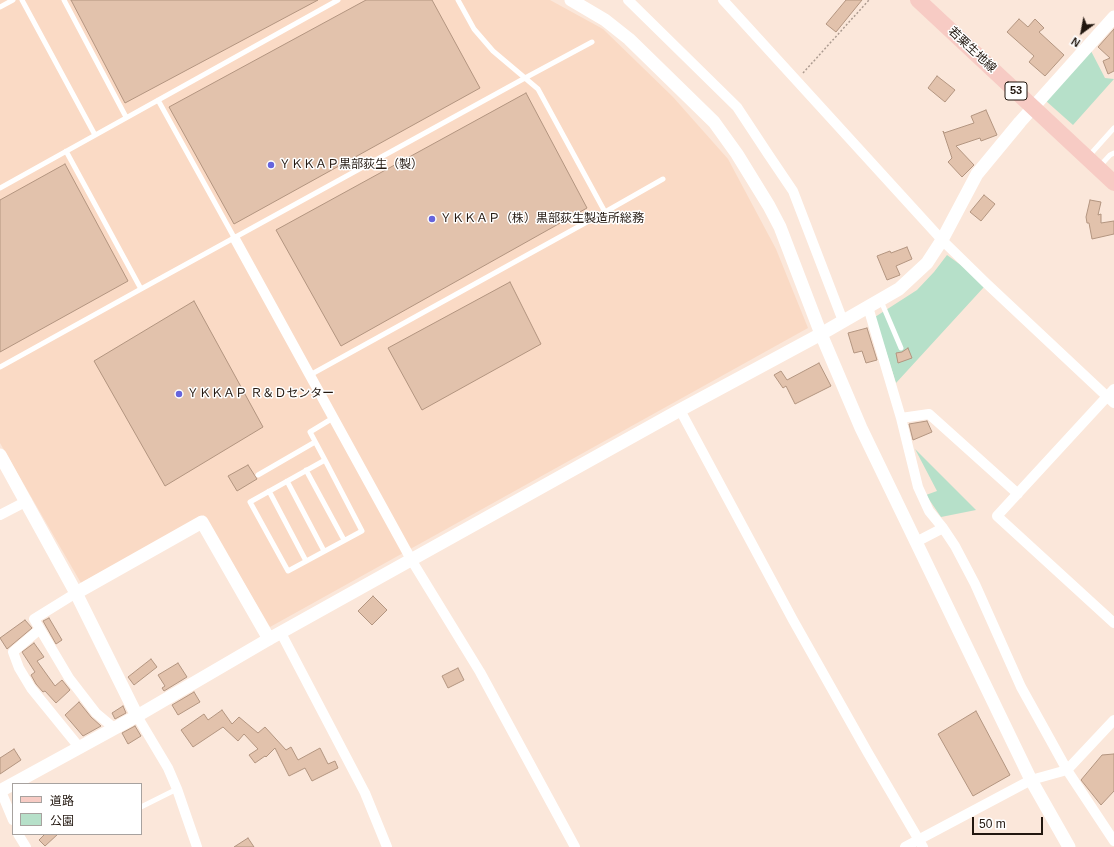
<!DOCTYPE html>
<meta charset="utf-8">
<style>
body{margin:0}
#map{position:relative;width:1114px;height:847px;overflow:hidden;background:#fbe7da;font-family:Arial,"Noto Sans JP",sans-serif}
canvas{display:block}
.legend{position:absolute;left:12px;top:783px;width:130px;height:52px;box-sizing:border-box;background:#fff;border:1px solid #a7a29f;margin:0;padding:5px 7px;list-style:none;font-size:12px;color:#22170f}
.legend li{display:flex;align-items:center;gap:8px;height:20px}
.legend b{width:20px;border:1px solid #a7a29f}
.north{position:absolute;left:1062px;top:12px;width:40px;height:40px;-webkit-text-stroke:3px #fff;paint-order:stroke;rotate:212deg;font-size:11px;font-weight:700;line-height:16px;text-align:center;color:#22170f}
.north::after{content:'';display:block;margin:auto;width:14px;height:18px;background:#22170f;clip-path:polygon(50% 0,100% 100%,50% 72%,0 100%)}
.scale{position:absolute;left:972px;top:817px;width:71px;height:18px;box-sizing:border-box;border:2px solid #22170f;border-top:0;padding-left:5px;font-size:12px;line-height:14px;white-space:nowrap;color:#22170f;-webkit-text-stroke:3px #fff;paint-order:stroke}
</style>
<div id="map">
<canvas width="1114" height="847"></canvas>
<ul class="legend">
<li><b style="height:5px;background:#f7cbc4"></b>道路</li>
<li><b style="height:11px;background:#b6e0c9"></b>公園</li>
</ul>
<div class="north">N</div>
<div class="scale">50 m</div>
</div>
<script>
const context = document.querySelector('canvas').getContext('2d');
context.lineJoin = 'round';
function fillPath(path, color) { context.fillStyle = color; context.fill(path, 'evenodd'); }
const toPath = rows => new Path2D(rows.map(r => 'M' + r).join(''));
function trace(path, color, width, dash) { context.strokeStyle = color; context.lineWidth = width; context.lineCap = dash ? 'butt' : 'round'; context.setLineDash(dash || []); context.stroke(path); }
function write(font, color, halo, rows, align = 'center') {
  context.font = font + ' Arial,"Noto Sans JP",sans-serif'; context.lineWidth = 3; context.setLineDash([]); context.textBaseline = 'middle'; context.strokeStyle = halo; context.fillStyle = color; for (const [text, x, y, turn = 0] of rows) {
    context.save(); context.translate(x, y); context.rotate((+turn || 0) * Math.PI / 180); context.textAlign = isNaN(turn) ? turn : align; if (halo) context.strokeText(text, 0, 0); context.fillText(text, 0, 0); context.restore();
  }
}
fillPath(toPath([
 [0,0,550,0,603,29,673,97,728,159,776,249,808,328,270,627,204,515,81,583,0,443]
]), '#fadac5');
fillPath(toPath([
 [1091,51,1105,78,1114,79,1073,125,1046,101],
 [947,255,965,268,984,287,896,383,875,317,917,290,934,272],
 [915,449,976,510,941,517,926,495,937,491]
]), '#b6e0c9');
const building = toPath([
 [71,0,318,0,125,103,71,0],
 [366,0,432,0,480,88,234,224,169,107,366,0],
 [846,0,862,0,836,32,826,24,846,0],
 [1019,19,1028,27,1035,19,1044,28,1039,32,1064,55,1045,76,1029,62,1034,56,1007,32,1019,19],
 [1114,29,1114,71,1108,74,1103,61,1110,58,1098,47,1114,29],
 [937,76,955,90,945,102,928,88,937,76],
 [526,93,587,208,341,346,276,230,526,93],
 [986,110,997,135,981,141,980,138,956,146,974,165,962,177,948,162,952,158,943,131,944,133,974,123,971,116,986,110],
 [65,164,128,281,0,352,0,200,65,164],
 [984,195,995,204,981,221,970,212,984,195],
 [1090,200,1101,202,1098,215,1101,214,1101,223,1114,221,1114,234,1092,239,1089,223,1087,223,1086,217,1090,200],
 [907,247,912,259,896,266,900,275,887,280,877,256,890,251,891,253,907,247],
 [510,282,541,344,422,410,388,348,510,282],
 [194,301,263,427,165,486,94,361,194,301],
 [867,328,877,360,866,363,862,351,854,353,848,333,867,328],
 [908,348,912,358,898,363,896,353,902,352,908,348],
 [819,363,831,386,795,404,786,386,783,388,774,375,781,371,787,380,819,363],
 [927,421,932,432,913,440,909,424,927,421],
 [248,465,257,479,237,491,228,476,248,465],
 [373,596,387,610,372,625,358,611,373,596],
 [49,618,62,640,56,644,43,621,49,618],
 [25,620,32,628,7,649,0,638,25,620],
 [34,643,44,657,37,661,55,686,62,680,70,690,56,703,45,691,43,692,36,684,31,675,35,672,22,652,34,643],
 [151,659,157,667,134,685,128,677,151,659],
 [178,663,187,677,164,691,162,688,165,686,158,675,178,663],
 [458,668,464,680,448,688,442,676,458,668],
 [194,692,200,702,178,715,172,705,194,692],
 [79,702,91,717,101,726,83,736,65,715,79,702],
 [123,706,126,713,115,719,112,713,123,706],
 [222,710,232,724,239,717,258,733,265,727,286,750,291,747,298,760,320,748,328,764,335,761,338,768,312,781,305,768,289,776,275,748,266,757,265,756,255,763,249,755,258,749,244,734,238,741,223,727,193,747,181,730,204,714,208,720,222,710],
 [976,711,1010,775,973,796,938,734,976,711],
 [135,726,141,736,128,744,122,733,135,726],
 [14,749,21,760,0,774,0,758,14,749],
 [1114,754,1114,791,1101,805,1081,780,1102,755,1114,754],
 [45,834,58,834,45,846,39,840,45,834],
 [248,838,254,847,234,847,248,838]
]);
fillPath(building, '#e2c2ac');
trace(building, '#b39580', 1);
trace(toPath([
 [803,73,869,0]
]), '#ac9b90', 1.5, [2, 2]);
trace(toPath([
 [22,0,95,135],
 [64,0,126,117],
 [458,0,474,29,493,51,525,78,592,42],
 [0,7,13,0],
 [158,100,235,239],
 [1088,157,1114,128],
 [1099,167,1110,155,1114,153],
 [0,188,338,0],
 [605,212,663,179],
 [141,289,525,78,538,89,605,212,310,375],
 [881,301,901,348],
 [0,367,141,289,66,151],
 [325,460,362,531,288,571,250,502,325,460,310,432,333,418],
 [306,470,344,540],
 [258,475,315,442],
 [287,481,324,551],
 [269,491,306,561],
 [141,807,177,789]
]), '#fff', 5);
trace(toPath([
 [628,0,737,107,768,154,793,191,843,321],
 [723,0,942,240,986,283,1114,403],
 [235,239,412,561,480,672,575,847],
 [868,307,901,418],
 [1114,389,997,516,1114,623],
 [680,410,793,620,868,753,923,847],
 [0,515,27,501],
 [943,528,929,511,918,487,901,418,929,414,1018,494],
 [916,542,943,528,955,546,975,584,1021,687,1046,732,1067,770,1114,841],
 [76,593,34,619,69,678,96,713,114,728],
 [40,629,13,652,19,668,31,688,79,747],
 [281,633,365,793,387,847],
 [137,716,168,768,177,789,197,847],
 [0,789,13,820],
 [18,834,26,847],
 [905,847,1031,780,1067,770,1114,720]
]), '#fff', 10);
trace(toPath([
 [571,0,605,20,629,39,714,122,737,154,769,206,780,227,821,334,861,428,1031,780,1069,847],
 [0,455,76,593,137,716],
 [76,593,202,522,269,639],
 [0,791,137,716,269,639,680,410,821,334,899,289,927,263,942,240,977,174,1020,122,1114,17]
]), '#fff', 13);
trace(toPath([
 [918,0,1114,183]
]), '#f7cbc4', 16);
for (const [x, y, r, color] of [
 [271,165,4,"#6664dd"],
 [432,219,4,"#6664dd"],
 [179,394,4,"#6664dd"]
]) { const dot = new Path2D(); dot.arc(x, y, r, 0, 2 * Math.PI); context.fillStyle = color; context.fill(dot); trace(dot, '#fff', 1.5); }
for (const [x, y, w] of [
 [1016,91,22]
]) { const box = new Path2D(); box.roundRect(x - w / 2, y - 9, w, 18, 3); context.fillStyle = '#fff'; context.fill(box); trace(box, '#22170f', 1); }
write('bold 11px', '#22170f', null, [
 ["53",1016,91]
]);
write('12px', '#22170f', '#fff', [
 ["若栗生地線",972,50,43]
]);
write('12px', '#22170f', '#fff', [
 ["ＹＫＫＡＰ黒部荻生（製）",279,165],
 ["ＹＫＫＡＰ（株）黒部荻生製造所総務",440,219],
 ["ＹＫＫＡＰ Ｒ＆Ｄセンター",187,394]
], 'left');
</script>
